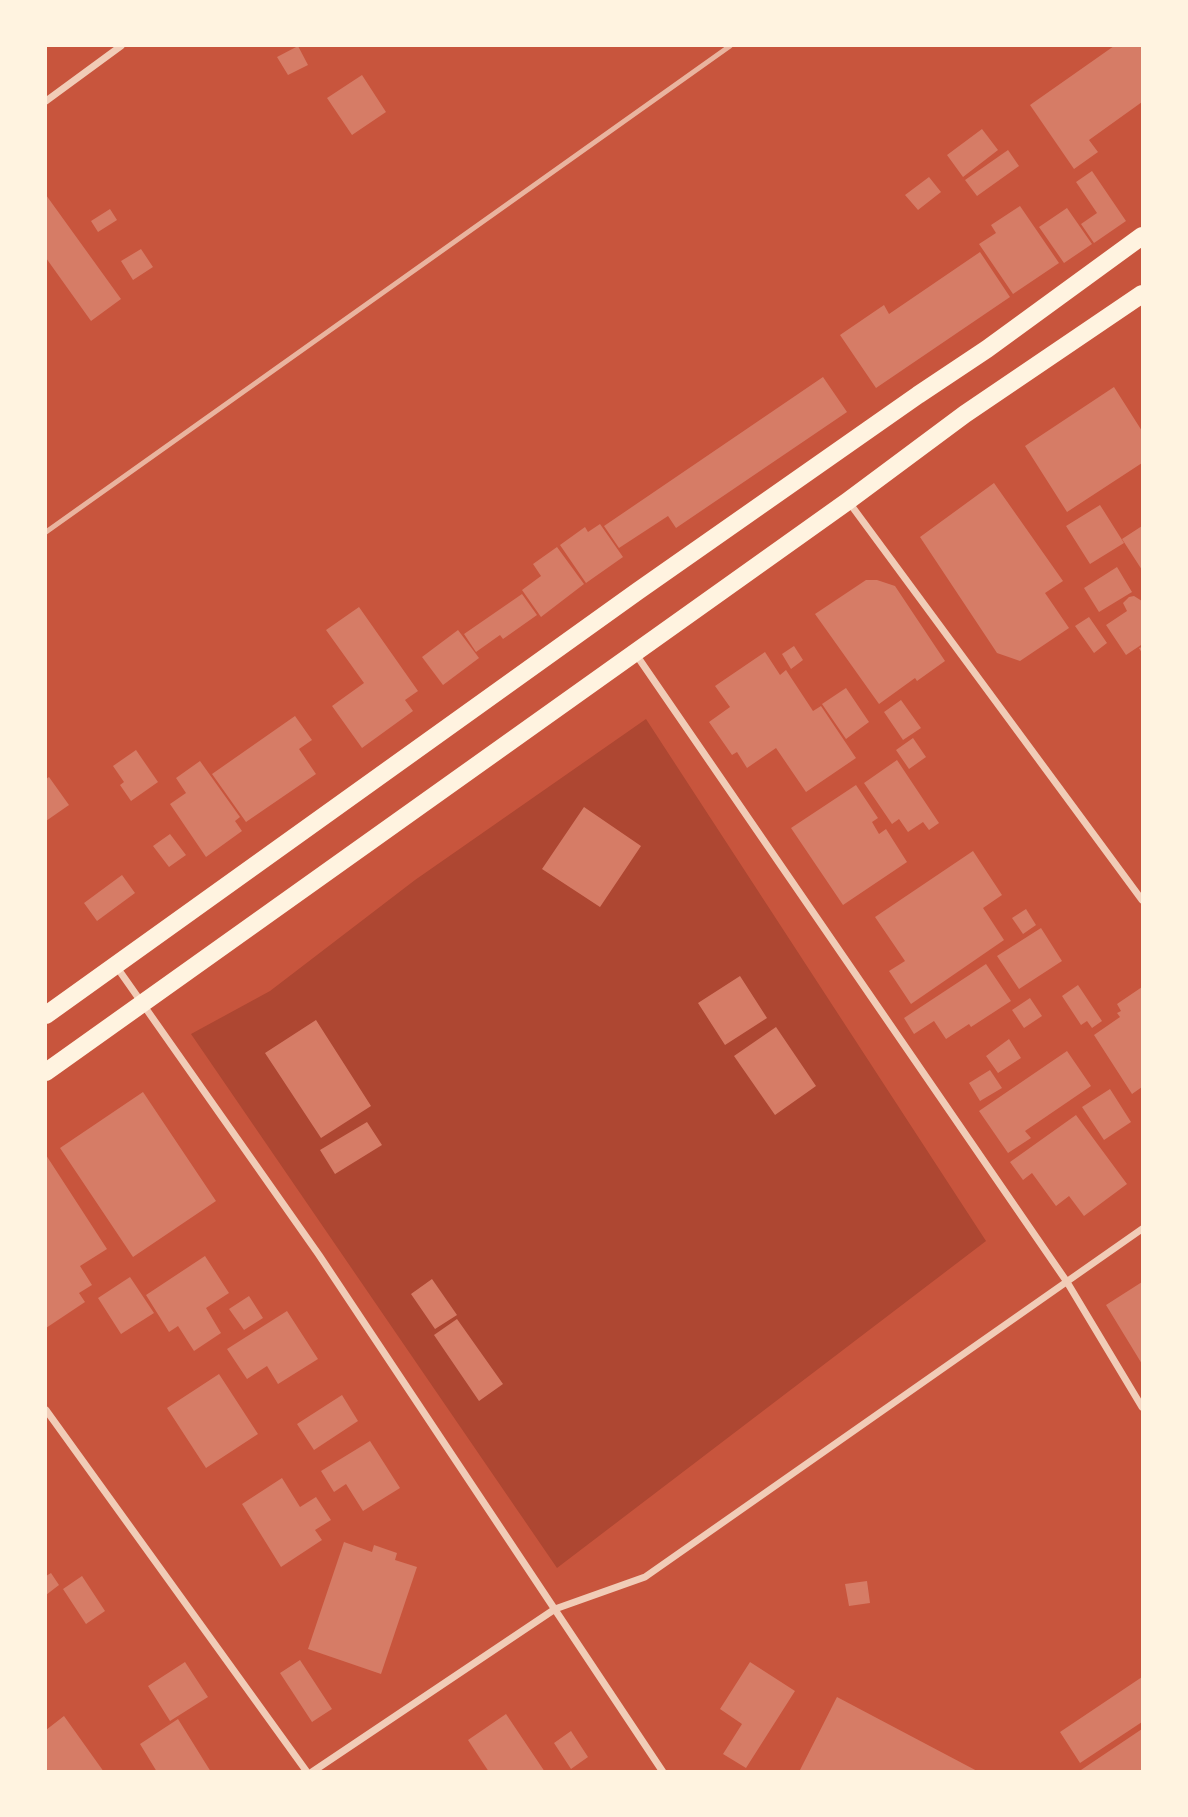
<!DOCTYPE html>
<style>
body{margin:0}
#map{position:relative;width:1188px;height:1817px;overflow:hidden;background:#c8553d;font-family:Jost,sans-serif}
canvas{display:block}
.frame{position:absolute;inset:0;border:47px solid #fff3e0;pointer-events:none}
</style>
<div id="map">
<canvas width="1188" height="1817"></canvas>
<div class="frame"></div>
</div>
<script>
const context = document.querySelector('canvas').getContext('2d');
context.lineJoin = 'round';
function fillPath(path, color) { context.fillStyle = color; context.fill(path, 'evenodd'); }
const toPath = rows => new Path2D(rows.map(r => 'M' + r).join(''));
function trace(path, color, width, dash) { context.strokeStyle = color; context.lineWidth = width; context.lineCap = dash ? 'butt' : 'round'; context.setLineDash(dash || []); context.stroke(path); }
fillPath(toPath([
 [646,719,986,1241,557,1568,191,1034,270,991,415,880]
]), '#ae4732');
fillPath(toPath([
 [298,46,308,65,288,75,277,57],
 [1114,46,1142,46,1142,102,1089,140,1098,152,1074,169,1030,105],
 [362,75,386,112,352,135,327,98],
 [982,129,998,150,963,177,947,155],
 [1008,150,1019,166,977,196,965,180],
 [1092,171,1126,221,1094,243,1081,224,1097,213,1076,182],
 [929,177,941,192,918,210,905,195],
 [46,195,121,299,91,321,46,258],
 [1020,206,1059,263,1013,294,979,244,996,233,991,225],
 [1067,208,1092,244,1064,263,1039,227],
 [110,209,117,220,98,232,91,221],
 [141,249,153,267,133,280,121,261],
 [980,252,1010,297,876,388,840,335,884,305,889,314],
 [823,377,847,412,676,528,668,516,619,548,604,526],
 [1114,387,1142,431,1142,463,1067,512,1025,446],
 [994,483,1063,581,1045,593,1069,628,1020,661,997,653,920,537],
 [1100,505,1124,543,1090,564,1066,526],
 [600,524,623,557,586,583,560,545,585,527,588,532],
 [1142,526,1142,570,1122,539],
 [557,547,584,584,541,617,522,590,541,576,533,564],
 [1117,567,1132,592,1099,612,1084,588],
 [866,580,877,580,895,586,945,661,917,681,915,678,879,704,815,614],
 [522,594,537,615,503,639,500,635,476,652,464,634],
 [1134,596,1142,601,1142,653,1139,648,1142,647,1141,645,1126,655,1106,625,1127,611,1123,603,1129,597],
 [359,607,418,691,405,700,413,711,362,748,332,706,364,683,326,630],
 [1089,617,1107,643,1094,653,1075,626],
 [458,630,479,658,443,685,422,657],
 [794,646,803,660,791,669,782,654],
 [765,652,780,675,786,670,813,711,821,706,856,758,806,792,776,748,747,768,737,752,732,755,709,722,730,707,715,686],
 [846,688,869,722,846,739,822,704],
 [901,700,921,728,903,740,884,712],
 [295,716,312,740,299,749,316,774,246,822,212,774],
 [913,738,926,757,909,769,896,750],
 [136,750,158,782,131,801,120,785,124,782,113,766],
 [897,760,939,823,929,830,923,822,908,832,899,819,892,824,864,783],
 [200,761,240,817,235,821,242,831,206,857,170,804,186,793,176,778],
 [49,777,69,805,46,821,46,779],
 [856,785,878,818,872,822,879,834,886,829,907,862,843,905,791,828],
 [584,807,641,846,600,907,542,869],
 [170,834,186,855,169,867,153,846],
 [973,851,1002,895,983,908,1004,940,911,1004,889,971,905,961,875,917],
 [122,875,135,893,97,921,84,903],
 [1026,909,1036,925,1023,934,1012,918],
 [1041,928,1062,961,1019,989,997,956],
 [986,964,1011,1001,971,1027,969,1024,946,1039,934,1021,914,1034,904,1018],
 [740,976,767,1018,725,1045,698,1003],
 [1078,985,1102,1021,1092,1028,1087,1021,1081,1025,1062,996],
 [1142,987,1142,1087,1132,1094,1094,1035,1120,1017,1117,1013,1121,1011,1117,1004],
 [1030,998,1042,1016,1024,1028,1012,1010],
 [316,1020,371,1106,321,1138,265,1053],
 [776,1027,816,1086,775,1115,734,1056],
 [1009,1039,1021,1058,998,1073,986,1056],
 [1067,1051,1091,1086,1025,1131,1031,1138,1008,1153,979,1111],
 [990,1070,1002,1088,980,1101,969,1083],
 [1110,1089,1131,1122,1104,1140,1082,1107],
 [143,1092,216,1201,133,1257,60,1148],
 [1076,1115,1127,1184,1084,1216,1069,1196,1056,1206,1032,1173,1023,1180,1010,1162],
 [367,1122,382,1145,335,1174,320,1150],
 [46,1155,107,1249,80,1266,92,1285,79,1293,85,1302,46,1328],
 [205,1256,229,1293,206,1308,221,1333,194,1351,178,1326,169,1332,146,1295],
 [130,1277,154,1313,121,1334,98,1298],
 [432,1279,457,1315,435,1329,411,1294],
 [1142,1282,1142,1364,1106,1305],
 [249,1296,263,1318,244,1330,229,1309],
 [287,1311,318,1359,278,1384,267,1366,247,1379,227,1349],
 [457,1319,503,1384,479,1401,434,1335],
 [219,1374,258,1434,206,1468,167,1408],
 [342,1395,358,1421,314,1450,297,1424],
 [370,1441,400,1488,363,1511,346,1484,334,1492,321,1471],
 [282,1478,300,1507,316,1497,331,1520,315,1530,322,1540,281,1567,242,1504],
 [344,1542,372,1552,374,1545,397,1553,395,1560,417,1567,381,1674,308,1649],
 [51,1573,59,1585,46,1595,46,1576],
 [82,1576,105,1611,86,1624,63,1589],
 [867,1581,870,1603,849,1606,845,1584],
 [300,1660,332,1709,312,1722,280,1673],
 [185,1662,208,1697,170,1721,148,1686],
 [750,1662,795,1691,746,1768,723,1754,742,1724,720,1709],
 [1142,1677,1142,1722,1080,1763,1060,1732],
 [837,1697,979,1772,799,1772],
 [506,1714,545,1772,489,1772,468,1740],
 [64,1716,104,1772,46,1772,46,1730],
 [178,1719,211,1772,157,1772,140,1744],
 [1142,1729,1142,1772,1078,1772],
 [571,1731,588,1757,571,1769,554,1743]
]), '#d67c66');
trace(toPath([
 [46,101,121,46],
 [848,501,1142,900],
 [635,653,1067,1282,1142,1407],
 [116,966,319,1255,663,1772],
 [46,1410,307,1772],
 [312,1772,555,1609,645,1577,1142,1229]
]), '#f1ccb7', 7);
trace(toPath([
 [46,1015,638,591,918,395,987,349,1142,236],
 [46,1072,848,501,965,414,1142,294]
]), '#fff3e0', 18);
trace(toPath([
 [46,532,730,46]
]), '#e9b49f', 5);
</script>
